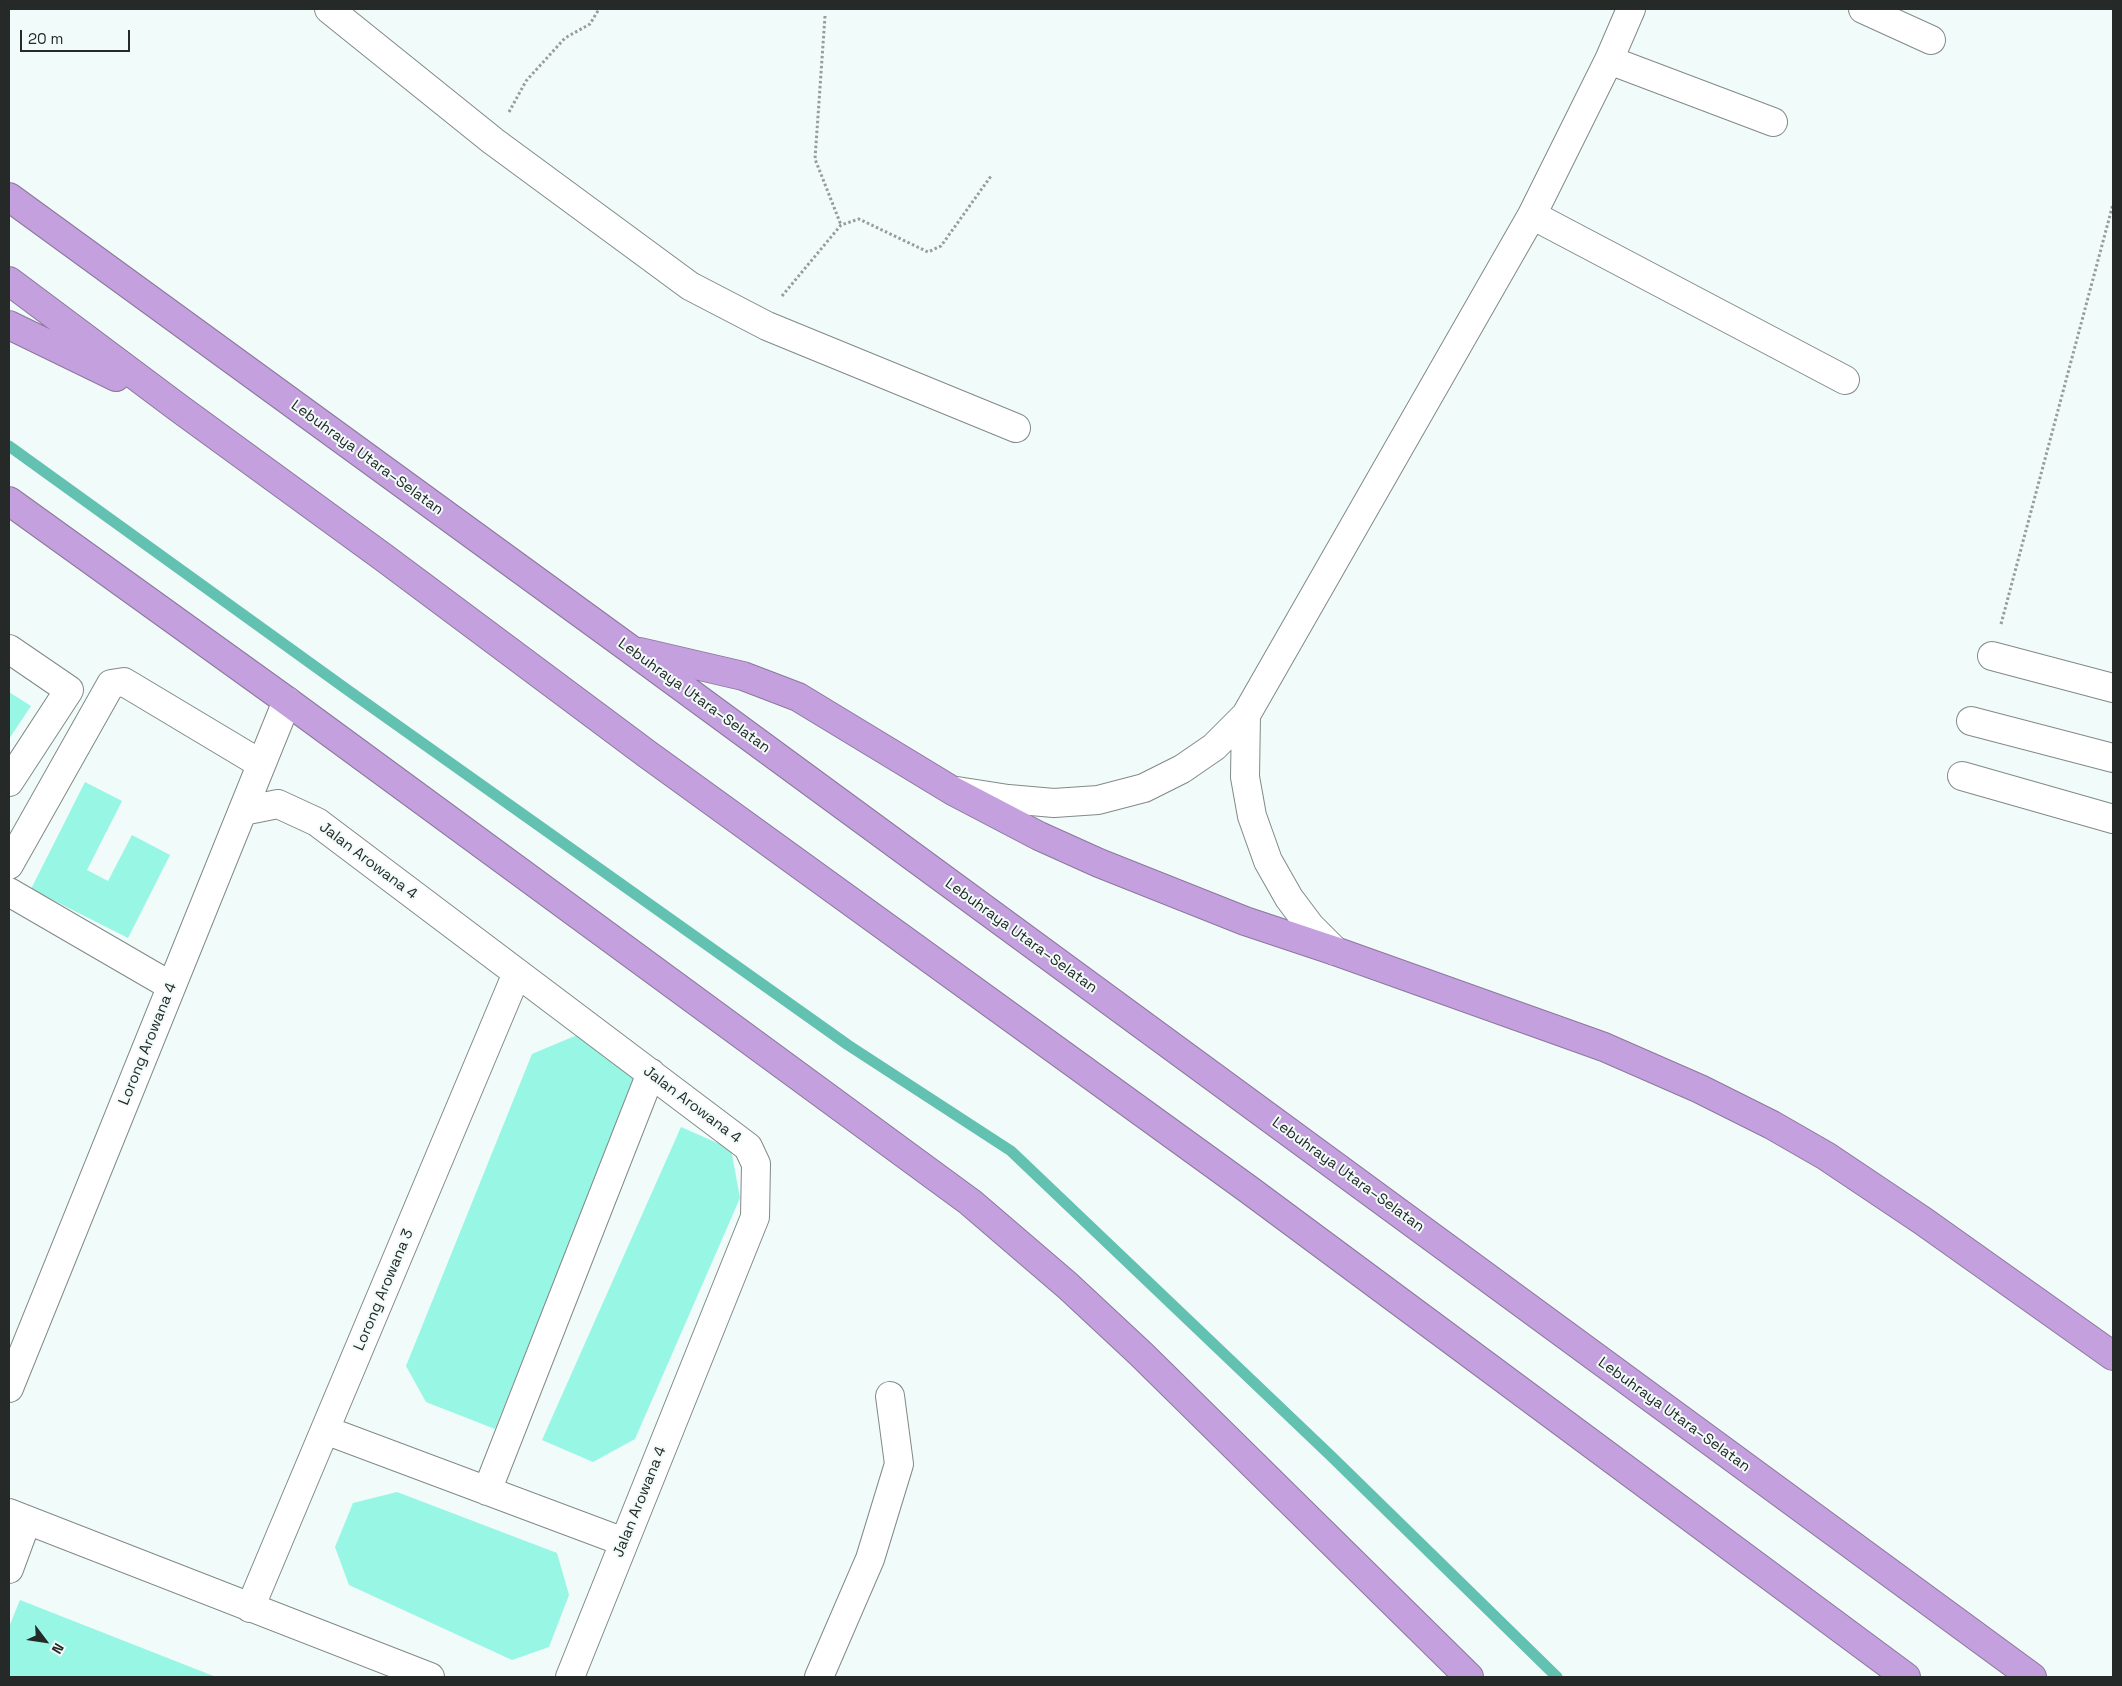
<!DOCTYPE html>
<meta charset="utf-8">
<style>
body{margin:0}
#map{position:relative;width:2122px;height:1686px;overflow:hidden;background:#f1fbf9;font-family:"Space Grotesk",sans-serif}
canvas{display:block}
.frame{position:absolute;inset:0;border:10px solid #252928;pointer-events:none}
.north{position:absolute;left:20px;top:1616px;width:50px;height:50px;-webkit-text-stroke:4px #f1fbf9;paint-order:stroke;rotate:121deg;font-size:14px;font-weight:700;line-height:20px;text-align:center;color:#252928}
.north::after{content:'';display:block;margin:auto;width:18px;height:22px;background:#252928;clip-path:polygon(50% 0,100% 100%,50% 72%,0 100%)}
.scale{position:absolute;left:20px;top:30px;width:110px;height:22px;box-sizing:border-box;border:2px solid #252928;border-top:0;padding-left:6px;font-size:15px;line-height:18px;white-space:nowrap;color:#252928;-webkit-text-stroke:4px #f1fbf9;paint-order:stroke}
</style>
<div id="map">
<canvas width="2122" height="1686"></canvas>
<div class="frame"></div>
<div class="north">N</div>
<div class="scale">20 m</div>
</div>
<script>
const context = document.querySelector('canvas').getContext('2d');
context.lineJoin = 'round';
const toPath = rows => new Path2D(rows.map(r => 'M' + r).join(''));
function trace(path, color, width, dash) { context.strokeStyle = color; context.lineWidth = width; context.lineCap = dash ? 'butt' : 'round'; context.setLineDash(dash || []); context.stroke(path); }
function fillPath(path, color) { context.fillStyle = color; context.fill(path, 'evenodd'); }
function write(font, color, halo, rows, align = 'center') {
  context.font = font + ' "Space Grotesk",sans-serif'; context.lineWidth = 4; context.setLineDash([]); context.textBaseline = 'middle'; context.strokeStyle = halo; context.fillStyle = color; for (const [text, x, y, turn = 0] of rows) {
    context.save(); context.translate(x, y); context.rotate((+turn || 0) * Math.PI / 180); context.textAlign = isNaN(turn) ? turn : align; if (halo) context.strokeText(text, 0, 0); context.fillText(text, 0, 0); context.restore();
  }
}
trace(toPath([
 [9,446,349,691,848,1045,1011,1151,1332,1457,1557,1677]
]), '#62c1b0', 11);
fillPath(toPath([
 [9,692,31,706,9,739],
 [85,782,122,801,87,870,108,881,132,835,170,855,128,938,31,889],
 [582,1033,635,1078,495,1429,426,1402,406,1366,532,1054],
 [681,1127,731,1149,740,1198,635,1439,593,1462,542,1440],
 [397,1492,557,1553,569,1595,549,1647,512,1660,349,1585,335,1547,353,1503],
 [20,1600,216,1677,9,1677,9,1627]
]), '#97f6e4');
const minor = toPath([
 [329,9,493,141,690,286,767,326,1016,428],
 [1863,9,1931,40],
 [1609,60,1773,122],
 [1532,215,1845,380],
 [9,649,69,690,9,782],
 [1992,656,2113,688],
 [1246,715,1245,777,1252,816,1268,861,1289,898,1310,926,1335,951],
 [1971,721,2113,758],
 [1962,776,2113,819],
 [957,791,1008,799,1054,803,1098,800,1144,788,1182,769,1214,747,1246,715,1532,215,1609,60,1631,9],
 [243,811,278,804,317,822,748,1147,756,1164,755,1217,570,1677],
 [9,865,111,684,124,682,261,764],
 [9,892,171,986],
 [9,1388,287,701],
 [325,1430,624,1542],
 [487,1491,651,1073],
 [9,1513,430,1677],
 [9,1569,27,1520],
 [250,1608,517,973],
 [819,1677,870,1559,899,1464,890,1396]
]);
const highway = toPath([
 [9,197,630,649,2032,1677],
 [9,281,180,409,383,557,647,754,1248,1189,1906,1677],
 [9,325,116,377],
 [9,501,287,701,970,1202,1068,1286,1141,1354,1469,1677],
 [640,652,743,676,798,697,953,791,1039,836,1099,863,1245,921,1335,951,1604,1047,1700,1089,1772,1125,1826,1156,1923,1221,2113,1356]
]);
trace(minor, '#818a88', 30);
trace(highway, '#8c779e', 30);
trace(toPath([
 [825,16,815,159,841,225],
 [509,112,526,81,565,38,590,24,599,9],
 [782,296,841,225,859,219,928,252,941,246,991,176],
 [2001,624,2113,204]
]), '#969d9c', 3, [2.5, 2.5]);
trace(minor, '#fff', 28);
trace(highway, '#c4a1de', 28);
write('15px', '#252928', '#f1fbf9', [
 ["Lebuhraya Utara–Selatan",367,458,36],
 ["Lebuhraya Utara–Selatan",694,696,36],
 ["Jalan Arowana 4",368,861,37],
 ["Lebuhraya Utara–Selatan",1021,936,36],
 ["Lorong Arowana 4",148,1044,-68],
 ["Jalan Arowana 4",692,1105,37],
 ["Lebuhraya Utara–Selatan",1348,1175,36],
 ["Lorong Arowana 3",384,1290,-67],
 ["Lebuhraya Utara–Selatan",1674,1415,36],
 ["Jalan Arowana 4",640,1502,-68]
]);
</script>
